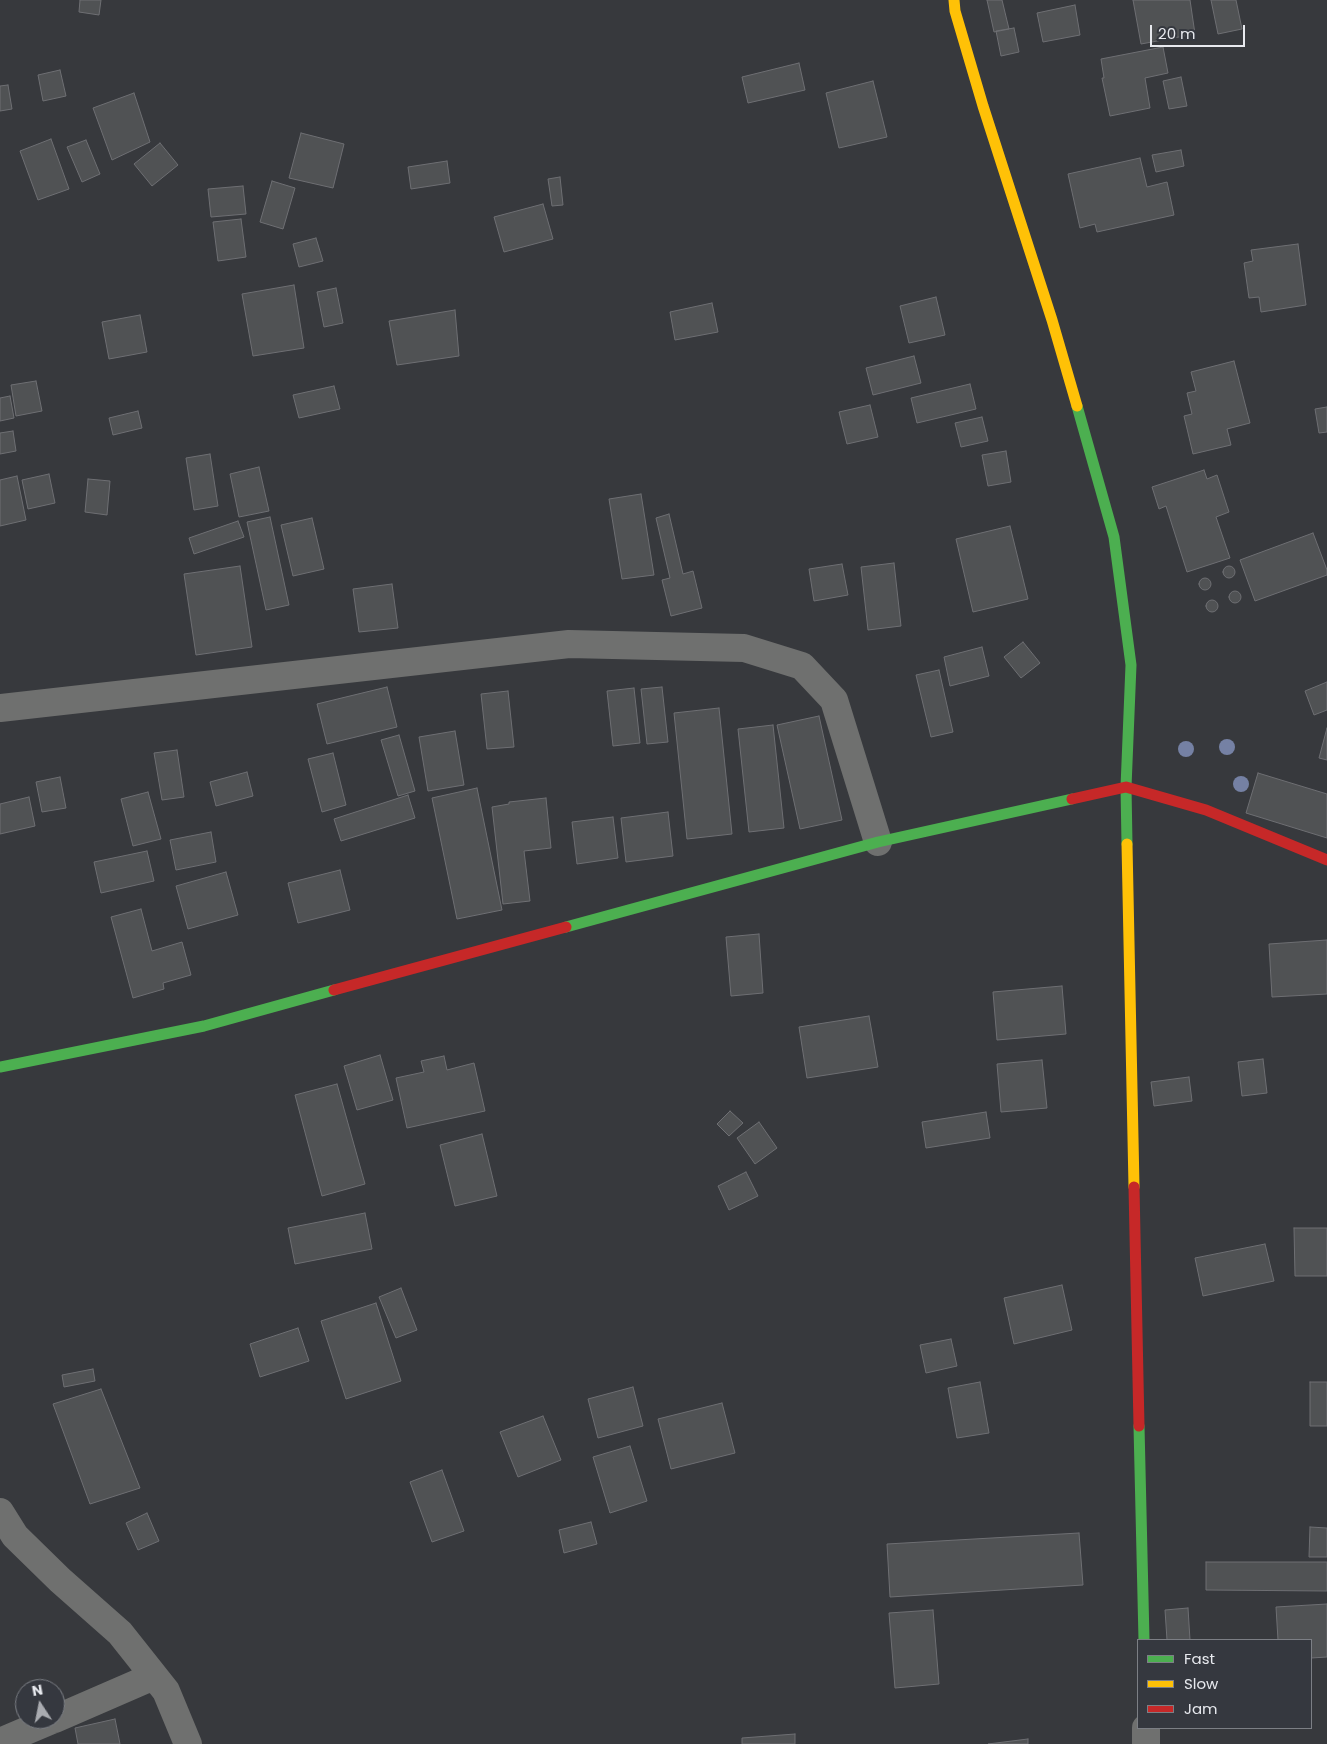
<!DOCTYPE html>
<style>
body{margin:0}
#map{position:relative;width:1327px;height:1744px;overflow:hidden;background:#37393d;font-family:Poppins,sans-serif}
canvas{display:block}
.legend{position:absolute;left:1137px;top:1639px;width:175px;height:90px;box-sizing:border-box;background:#35383f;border:1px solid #7c7f85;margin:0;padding:6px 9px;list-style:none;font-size:15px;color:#e7e9ee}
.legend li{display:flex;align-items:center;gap:10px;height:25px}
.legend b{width:25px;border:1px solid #7c7f85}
.north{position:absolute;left:15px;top:1679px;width:50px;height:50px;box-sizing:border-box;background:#35383f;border:1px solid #7c7f85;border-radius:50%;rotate:349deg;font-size:14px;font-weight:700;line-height:20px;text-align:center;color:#e7e9ee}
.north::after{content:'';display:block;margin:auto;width:18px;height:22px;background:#a9abb0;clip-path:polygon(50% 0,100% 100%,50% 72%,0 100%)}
.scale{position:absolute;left:1150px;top:25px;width:95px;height:22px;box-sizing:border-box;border:2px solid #e7e9ee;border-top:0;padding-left:6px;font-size:15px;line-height:18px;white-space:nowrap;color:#e7e9ee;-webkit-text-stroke:4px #35383f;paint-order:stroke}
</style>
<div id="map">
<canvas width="1327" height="1744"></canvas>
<ul class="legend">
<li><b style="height:6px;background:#4caf50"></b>Fast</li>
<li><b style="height:6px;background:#ffc107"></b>Slow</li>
<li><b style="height:6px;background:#c62828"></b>Jam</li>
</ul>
<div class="north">N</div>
<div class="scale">20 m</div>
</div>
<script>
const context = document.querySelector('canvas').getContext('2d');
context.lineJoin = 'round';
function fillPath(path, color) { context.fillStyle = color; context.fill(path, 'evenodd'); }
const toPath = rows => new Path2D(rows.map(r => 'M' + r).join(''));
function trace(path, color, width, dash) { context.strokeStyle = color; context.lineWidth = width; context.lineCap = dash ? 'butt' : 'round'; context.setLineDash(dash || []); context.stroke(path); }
const building = toPath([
 [80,0,101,0,99,15,79,12,80,0],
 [987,0,1002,0,1009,29,994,32,987,0],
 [1133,0,1190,0,1195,34,1141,44,1133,0],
 [1211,0,1236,0,1242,29,1218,34,1211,0],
 [1075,5,1080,35,1043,42,1037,13,1075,5],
 [1014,28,1019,52,1001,56,996,31,1014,28],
 [1163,47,1168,73,1145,78,1150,108,1110,116,1102,78,1104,78,1101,59,1163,47],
 [799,63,805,90,748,103,742,77,799,63],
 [60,70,66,96,43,101,38,75,60,70],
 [1181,77,1187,106,1169,109,1163,81,1181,77],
 [873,81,887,137,839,148,826,93,873,81],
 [8,85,12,109,0,111,0,86,8,85],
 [134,93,150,142,112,160,93,108,134,93],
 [301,133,344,144,333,188,289,178,301,133],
 [51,139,69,189,38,200,20,151,51,139],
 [86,140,100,174,82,182,67,147,86,140],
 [160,143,178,165,152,186,134,164,160,143],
 [1181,150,1184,166,1156,172,1152,155,1181,150],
 [1140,158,1147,187,1167,182,1174,215,1097,232,1095,224,1080,228,1068,174,1140,158],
 [447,161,450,183,411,189,408,167,447,161],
 [560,177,563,205,552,206,548,179,560,177],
 [272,181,295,188,283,229,260,222,272,181],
 [243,186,246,214,211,217,208,189,243,186],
 [543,204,553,239,504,252,494,217,543,204],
 [241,219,246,257,218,261,213,222,241,219],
 [316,238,323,261,299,267,293,244,316,238],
 [1298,244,1306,305,1261,312,1259,297,1249,298,1244,263,1253,261,1251,250,1298,244],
 [294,285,304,348,253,356,242,294,294,285],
 [336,288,343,323,324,327,317,292,336,288],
 [936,297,945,335,909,343,900,306,936,297],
 [712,303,718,332,675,340,670,312,712,303],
 [455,310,459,356,397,365,389,321,455,310],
 [140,315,147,352,109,359,102,322,140,315],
 [914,356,921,383,873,395,866,368,914,356],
 [1234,361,1250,423,1227,429,1231,445,1193,454,1184,416,1192,414,1187,393,1196,391,1191,372,1234,361],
 [36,381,42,411,16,416,11,385,36,381],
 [970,384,976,409,917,423,911,398,970,384],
 [334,386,340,409,299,418,293,395,334,386],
 [10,396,14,418,0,421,0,398,10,396],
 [870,405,878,437,847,444,839,412,870,405],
 [1327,407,1327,432,1319,433,1315,409,1327,407],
 [138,411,142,428,113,435,109,418,138,411],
 [982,417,988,441,961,447,955,423,982,417],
 [13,431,16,451,0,454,0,433,13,431],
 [1006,451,1011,482,988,486,982,455,1006,451],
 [210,454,218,506,194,510,186,458,210,454],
 [259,467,269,511,239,517,230,474,259,467],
 [1204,470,1207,479,1217,475,1229,512,1216,517,1230,558,1187,572,1166,506,1159,509,1152,487,1204,470],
 [49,474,55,503,28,509,22,480,49,474],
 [17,476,26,520,0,526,0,480,17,476],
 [88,479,110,481,107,515,85,512,88,479],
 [641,494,654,575,622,579,609,499,641,494],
 [669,514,683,574,693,571,702,608,671,616,662,580,670,578,656,518,669,514],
 [270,517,289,605,266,610,247,522,270,517],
 [312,518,324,569,293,576,281,525,312,518],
 [238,521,244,537,194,554,189,538,238,521],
 [1010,526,1028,599,973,612,956,539,1010,526],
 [1313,533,1327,570,1327,575,1255,601,1240,560,1313,533],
 [894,563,901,626,868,630,861,567,894,563],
 [842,564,848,595,814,601,809,569,842,564],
 [240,566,252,647,196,655,184,574,240,566],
 '1223 572a6 6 0 1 1 12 0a6 6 0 1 1-12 0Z',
 '1199 584a6 6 0 1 1 12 0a6 6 0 1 1-12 0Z',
 [392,584,398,628,359,632,353,589,392,584],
 '1229 597a6 6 0 1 1 12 0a6 6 0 1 1-12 0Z',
 '1206 606a6 6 0 1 1 12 0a6 6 0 1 1-12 0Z',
 [1023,642,1040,663,1021,678,1004,657,1023,642],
 [982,647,989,676,950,686,944,657,982,647],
 [939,670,953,732,931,737,916,675,939,670],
 [1327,682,1327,710,1314,715,1305,691,1327,682],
 [387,687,397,727,327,744,317,704,387,687],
 [662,687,668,742,647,744,641,689,662,687],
 [634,688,640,743,613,746,607,691,634,688],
 [508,691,514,747,487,749,481,694,508,691],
 [719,708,732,834,687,839,674,713,719,708],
 [819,716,842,820,800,829,777,725,819,716],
 [773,725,784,828,749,832,738,729,773,725],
 [1327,728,1327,760,1319,758,1327,728],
 [455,731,464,785,428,791,419,737,455,731],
 [399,735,415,791,398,796,381,740,399,735],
 [177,750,184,797,162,800,154,753,177,750],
 [333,753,346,805,322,812,308,759,333,753],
 [247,772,253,796,216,806,210,782,247,772],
 [1258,773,1327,794,1327,838,1246,813,1258,773],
 [60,777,66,808,42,812,36,782,60,777],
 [477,788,502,910,457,919,432,798,477,788],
 [148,792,161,839,133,846,121,799,148,792],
 [408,795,415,818,341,841,334,819,408,795],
 [29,797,35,826,0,834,0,804,29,797],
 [546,798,551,848,524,851,530,901,503,904,492,807,509,804,509,802,546,798],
 [668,812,673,856,626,862,621,818,668,812],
 [613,817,618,858,577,864,572,822,613,817],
 [211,832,216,862,176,870,170,840,211,832],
 [147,851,154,881,101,893,94,862,147,851],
 [340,870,350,910,298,923,288,883,340,870],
 [226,872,238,915,188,929,176,886,226,872],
 [141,909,152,951,182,942,191,975,163,983,164,989,133,998,111,917,141,909],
 [759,934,763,993,731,996,726,937,759,934],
 [1327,940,1327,994,1272,997,1269,944,1327,940],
 [1062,986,1066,1034,997,1040,993,992,1062,986],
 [869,1016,878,1067,807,1078,799,1027,869,1016],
 [380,1055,393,1100,357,1110,344,1066,380,1055],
 [444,1056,447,1070,474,1063,485,1111,407,1128,396,1078,424,1072,421,1061,444,1056],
 [1263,1059,1267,1093,1242,1096,1238,1062,1263,1059],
 [1042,1060,1047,1108,1001,1112,997,1064,1042,1060],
 [1189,1077,1192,1101,1154,1106,1151,1082,1189,1077],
 [337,1084,365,1184,322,1196,295,1095,337,1084],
 [730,1111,743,1123,729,1136,717,1124,730,1111],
 [986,1112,990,1138,926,1148,922,1122,986,1112],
 [759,1122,777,1148,755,1164,737,1138,759,1122],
 [482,1134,497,1196,455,1206,440,1145,482,1134],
 [746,1172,758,1196,729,1210,718,1186,746,1172],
 [365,1213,372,1249,295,1264,288,1228,365,1213],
 [1294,1228,1327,1228,1327,1276,1295,1276,1294,1228],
 [1265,1244,1274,1281,1203,1296,1195,1258,1265,1244],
 [1062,1285,1072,1330,1014,1344,1004,1298,1062,1285],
 [401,1288,417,1330,396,1338,379,1297,401,1288],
 [376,1303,401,1381,346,1399,321,1321,376,1303],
 [298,1328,309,1361,260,1377,250,1344,298,1328],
 [951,1339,957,1366,926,1373,920,1345,951,1339],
 [93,1369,95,1381,64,1387,62,1375,93,1369],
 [980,1382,989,1433,957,1438,948,1388,980,1382],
 [1310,1382,1327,1382,1327,1426,1310,1426,1310,1382],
 [633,1387,643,1426,598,1438,588,1399,633,1387],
 [101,1389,140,1488,90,1504,53,1404,101,1389],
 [722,1403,735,1453,671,1469,658,1419,722,1403],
 [543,1416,561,1460,518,1477,500,1432,543,1416],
 [630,1446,647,1501,610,1513,593,1457,630,1446],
 [442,1470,464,1531,432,1542,410,1482,442,1470],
 [147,1513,159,1541,138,1550,126,1523,147,1513],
 [591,1522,597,1544,564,1553,559,1530,591,1522],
 [1310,1527,1327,1528,1327,1557,1309,1557,1310,1527],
 [1079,1533,1083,1585,890,1597,887,1544,1079,1533],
 [1206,1562,1327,1562,1327,1591,1206,1590,1206,1562],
 [1327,1604,1327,1657,1311,1658,1311,1640,1278,1640,1276,1607,1327,1604],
 [1188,1608,1190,1640,1167,1640,1165,1610,1188,1608],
 [933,1610,939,1684,895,1688,889,1613,933,1610],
 [115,1719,120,1744,78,1744,75,1728,115,1719],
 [795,1734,795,1744,742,1744,742,1738,795,1734],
 [1028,1739,1028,1744,988,1744,1028,1739]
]);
fillPath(building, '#505254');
trace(building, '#6e6f73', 1);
trace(toPath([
 [0,708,569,644,744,648,802,666,834,700,878,842],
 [0,1512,15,1536,60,1580,120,1633,166,1691,188,1744],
 [55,1719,154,1676],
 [1146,1728,1146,1744],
 [0,1742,54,1719]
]), '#6f706f', 28);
trace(toPath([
 [1077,406,1114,537,1131,665,1126,787,1127,844],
 [566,927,878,842,1072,799],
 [0,1067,204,1026,334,990],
 [1139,1426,1144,1640]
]), '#4caf50', 11);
trace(toPath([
 [954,0,955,11,983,106,1052,320,1077,406],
 [1127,844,1134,1187]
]), '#ffc107', 11);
trace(toPath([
 [1072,799,1126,787,1206,810,1327,860],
 [334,990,566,927],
 [1134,1187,1139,1426]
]), '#c62828', 11);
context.fillStyle = '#7581a4';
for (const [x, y] of [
 [1227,747],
 [1186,749],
 [1241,784]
]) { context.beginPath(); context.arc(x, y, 8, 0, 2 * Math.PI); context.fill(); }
</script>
